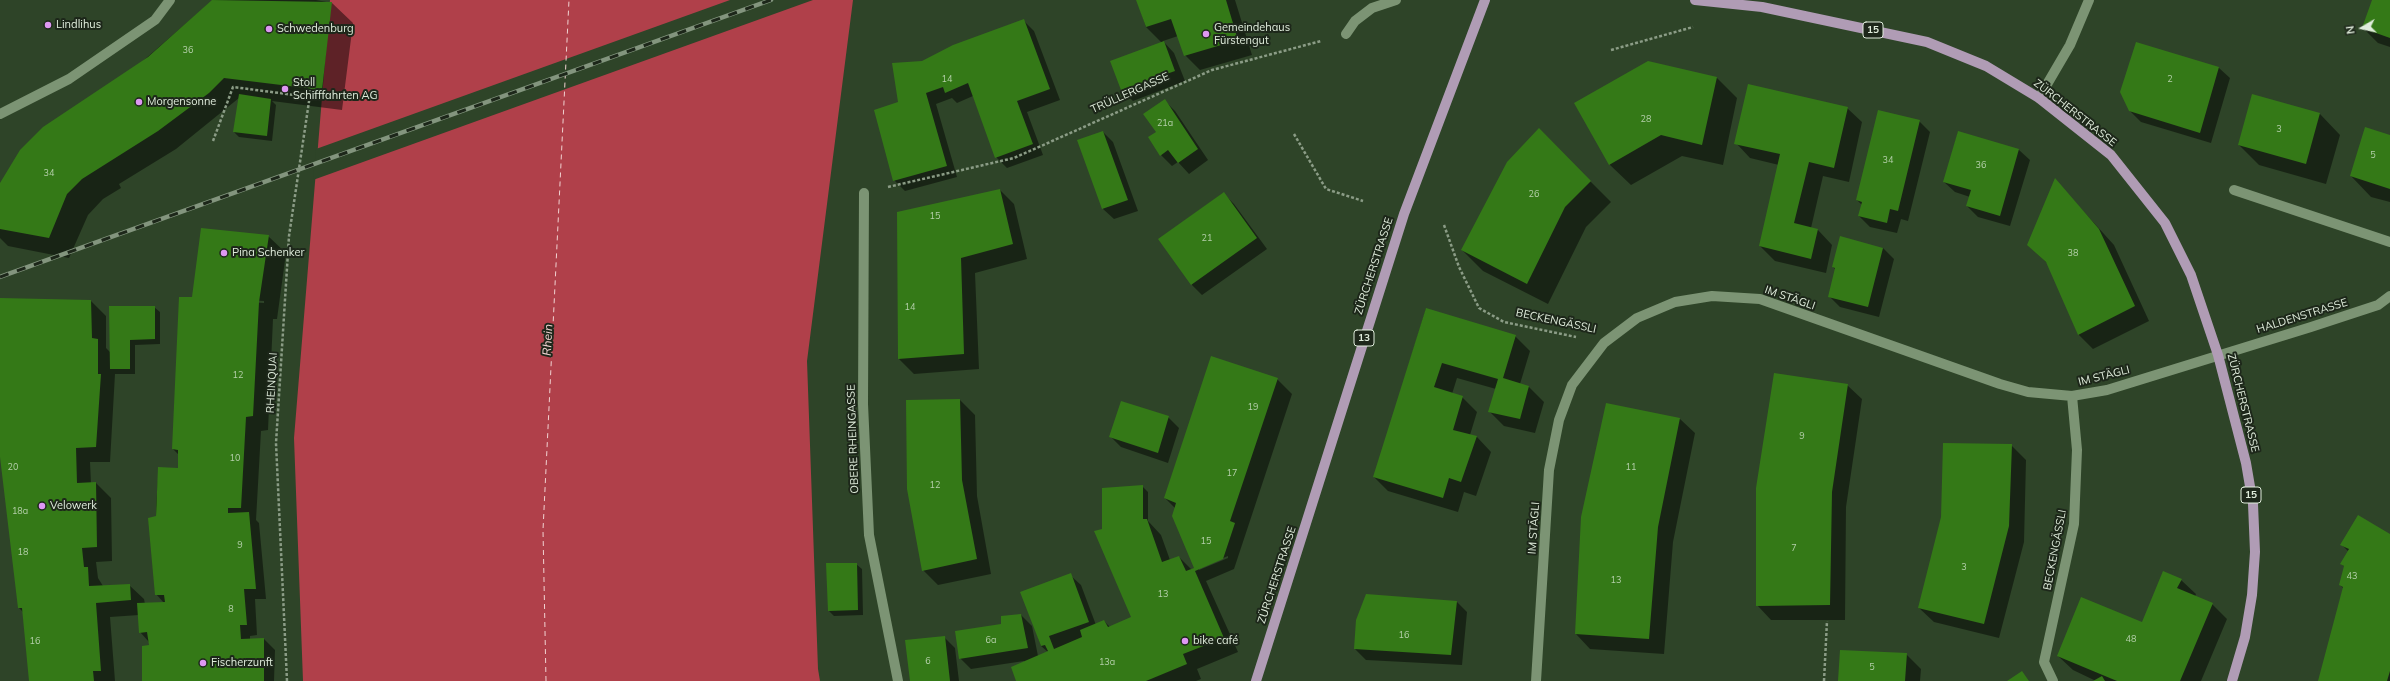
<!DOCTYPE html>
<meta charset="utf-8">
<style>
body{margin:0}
#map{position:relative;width:2390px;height:681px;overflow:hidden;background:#2e4428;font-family:Mulish,sans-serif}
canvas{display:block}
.north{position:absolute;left:2342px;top:8px;width:40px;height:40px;-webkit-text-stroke:3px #1d271a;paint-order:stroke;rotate:261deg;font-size:11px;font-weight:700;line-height:16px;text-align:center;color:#e0eddc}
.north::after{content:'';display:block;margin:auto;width:14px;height:18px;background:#e0eddc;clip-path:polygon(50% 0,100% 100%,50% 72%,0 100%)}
</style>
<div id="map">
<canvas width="2390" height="681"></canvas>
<div class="north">N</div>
</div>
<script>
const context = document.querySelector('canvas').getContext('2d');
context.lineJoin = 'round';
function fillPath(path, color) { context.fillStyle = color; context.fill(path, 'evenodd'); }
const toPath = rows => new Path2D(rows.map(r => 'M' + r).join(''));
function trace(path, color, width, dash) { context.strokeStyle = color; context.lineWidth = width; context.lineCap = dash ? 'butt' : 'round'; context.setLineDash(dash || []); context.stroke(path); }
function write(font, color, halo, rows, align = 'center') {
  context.font = font + ' Mulish,sans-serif'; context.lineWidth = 4; context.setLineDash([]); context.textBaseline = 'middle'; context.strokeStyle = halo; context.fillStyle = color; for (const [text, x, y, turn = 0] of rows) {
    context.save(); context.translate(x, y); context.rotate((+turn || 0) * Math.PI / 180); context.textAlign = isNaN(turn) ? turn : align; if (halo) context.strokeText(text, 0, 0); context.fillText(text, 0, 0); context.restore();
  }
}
fillPath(toPath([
 [330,0,853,0,807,361,818,669,820,681,303,681,294,438]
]), '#b0404a');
fillPath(toPath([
 [730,0,813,0,313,180,316,149]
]), '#2e4428');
fillPath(toPath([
 [213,0,316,0,332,3,353,23,342,110,272,101,276,105,272,141,239,137,234,132,239,98,176,149,119,184,121,188,103,199,88,215,69,258,8,246,0,238,0,185],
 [1137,0,1235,0,1252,55,1200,70,1185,55,1178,36,1163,41,1174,53,1185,81,1133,101,1122,90,1111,62,1162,43,1146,27],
 [2373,0,2390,0,2390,47,2378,43,2363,28],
 [1023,20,1034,31,1060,100,1027,112,1043,155,1007,168,996,157,973,96,957,103,952,98,936,104,957,177,905,191,894,180,899,102,922,62],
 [2136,43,2219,68,2230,78,2211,143,2141,122,2130,111],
 [1717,78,1737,98,1723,165,1682,156,1631,185,1610,165,1576,104],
 [2253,95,2320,114,2340,135,2326,184,2259,165,2239,145],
 [1165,101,1175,111,1208,160,1189,174,1178,162,1172,166,1161,155,1157,133],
 [1847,108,1862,122,1849,182,1823,176,1811,228,1818,230,1832,245,1826,273,1775,261,1760,246,1779,165,1750,158,1736,143],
 [1919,121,1930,132,1908,221,1901,219,1897,233,1870,227,1859,216,1862,205,1857,200],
 [1539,130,1611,202,1586,227,1548,304,1483,271,1462,250],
 [1103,132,1113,142,1138,211,1114,219,1103,209],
 [1958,132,2019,150,2030,160,2010,226,1978,217,1967,206,1970,197,1955,192,1944,182],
 [2390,136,2390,202,2371,197,2351,176],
 [2055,180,2114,245,2149,321,2093,349,2078,334,2048,264,2028,245],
 [1000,190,1014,204,1027,259,975,273,979,369,914,374,899,359],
 [1223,193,1234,204,1267,249,1202,295,1192,285,1159,239],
 [268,236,286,253,277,319,273,319,268,430,261,431,256,520,259,523,266,599,255,599,257,635,250,636,250,640,264,639,275,650,274,681,143,681,150,646,149,642,140,632,139,615,110,617,115,681,30,681,23,612,19,608,0,433,0,299,91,301,106,316,106,348,111,353,154,307,160,312,160,344,135,345,135,374,115,374,110,462,90,462,91,484,96,483,111,498,112,561,96,562,98,578,103,586,129,585,144,599,145,604,164,603,156,594,156,505,159,468,179,469,179,455,173,449,195,299],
 [212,298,264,301,264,303,212,300],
 [1883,248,1894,259,1879,317,1840,307,1829,296,1836,270,1833,267],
 [1426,309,1515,336,1530,351,1520,384,1529,387,1544,402,1535,433,1504,426,1489,411,1496,389,1457,378,1452,394,1462,397,1477,412,1470,435,1477,437,1491,452,1476,496,1464,492,1458,512,1388,491,1374,477],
 [1277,379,1292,394,1234,569,1206,581,1238,652,1197,669,1201,679,1196,681,1018,681,1024,661,971,669,960,658,1002,625,1021,615,1032,626,1038,656,1048,652,1041,646,1022,592,1070,575,1081,585,1096,625,1104,621,1110,627,1132,618,1105,530,1142,486,1148,492,1148,521,1161,535,1170,560,1179,557,1192,570,1195,568,1175,508,1165,498],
 [1228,556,1228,558,1199,570,1199,568],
 [1847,385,1862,399,1846,507,1845,620,1771,620,1757,605],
 [960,400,975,415,977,496,991,574,938,585,923,570,907,401],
 [1606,404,1680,419,1695,433,1673,542,1664,654,1590,649,1576,634],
 [1168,417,1179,428,1168,463,1121,447,1110,436],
 [2011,445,2026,460,2024,542,1999,638,1934,622,1919,608],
 [2390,535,2390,681,2319,681,2344,589,2340,585,2345,567,2341,564,2349,552,2342,545],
 [856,564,862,569,863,615,834,616,829,611],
 [2181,580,2196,594,2195,597,2212,604,2227,619,2201,681,2096,681,2073,670,2058,656,2142,623],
 [1457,602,1467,612,1462,665,1366,660,1355,649],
 [944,637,955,648,959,681,911,681],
 [1906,654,1921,669,1920,681,1839,681]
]), '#0007');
trace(toPath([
 [546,681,543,530,569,0]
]), '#f1d2d1', 1, [5, 4]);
fillPath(toPath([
 [212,0,332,2,322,90,224,78,209,93,158,131,82,179,67,194,49,238,0,229,0,183,20,150,43,127,148,57],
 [1136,0,1226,0,1238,40,1184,56,1171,19,1146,27],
 [2372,0,2390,0,2390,38,2362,28],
 [1024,19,1050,89,1017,101,1033,144,995,158,968,83,945,93,943,87,926,93,947,166,893,181,874,110,898,102,892,63,922,61,953,45],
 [1164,41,1175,71,1121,90,1110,61],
 [2136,42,2219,67,2200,133,2129,111,2120,92],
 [1648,61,1717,77,1702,145,1661,135,1609,165,1574,103],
 [1748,84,1848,107,1834,168,1809,162,1794,223,1818,229,1811,259,1759,246,1780,154,1734,144],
 [239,94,271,99,267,136,233,132],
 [2252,94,2320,113,2306,164,2238,145],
 [1165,99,1198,149,1178,163,1168,150,1160,156,1148,137,1156,132,1143,114],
 [1878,110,1920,120,1898,211,1890,209,1887,223,1858,216,1862,202,1856,200],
 [2365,127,2390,135,2390,189,2350,176],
 [1539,128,1591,181,1565,207,1527,284,1461,250,1507,162],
 [1103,131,1128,200,1102,209,1077,140],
 [1958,131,2019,149,2000,216,1966,206,1971,190,1943,182],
 [2055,178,2099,229,2135,306,2078,335,2046,262,2027,245],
 [1000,189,1013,244,961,258,964,354,898,359,897,212],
 [1224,192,1257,238,1191,285,1158,239],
 [201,228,269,235,259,302,253,416,246,417,241,508,228,508,228,513,249,512,256,589,244,589,247,625,240,625,241,639,264,638,264,681,142,681,142,646,149,645,147,632,139,633,137,603,165,602,164,595,155,595,148,518,156,516,158,467,178,468,178,450,172,449,179,297,192,297],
 [1840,236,1883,248,1868,307,1828,297,1835,268,1832,267],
 [0,298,91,300,92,338,98,339,98,374,101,374,96,447,76,448,77,483,96,482,97,547,82,548,84,567,88,567,89,586,130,584,131,600,96,603,101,671,93,671,94,681,29,681,22,608,18,608,0,457],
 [109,306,155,306,155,339,130,340,130,369,110,369],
 [1426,308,1516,335,1503,378,1529,386,1520,419,1488,412,1498,379,1442,363,1434,387,1463,396,1453,430,1477,436,1461,482,1449,478,1443,498,1373,477],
 [1211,356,1278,378,1230,521,1235,523,1223,559,1195,571,1224,638,1183,654,1187,664,1146,681,1016,681,1011,667,1048,651,1045,645,1041,646,1020,592,1071,573,1089,622,1049,636,1054,649,1082,637,1080,630,1104,620,1108,627,1131,617,1094,531,1102,529,1102,488,1143,485,1143,519,1147,519,1162,562,1179,556,1186,571,1194,568,1172,516,1176,503,1164,498],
 [1774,373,1848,384,1832,492,1830,605,1756,606,1756,488],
 [960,399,962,480,977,559,922,571,907,489,906,400],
 [1121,401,1169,416,1158,453,1109,437],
 [1606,403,1680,418,1658,527,1649,639,1575,634,1581,517],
 [1943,443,2012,444,2009,526,1984,624,1918,608,1941,517],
 [2358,515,2390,534,2390,671,2387,681,2318,681,2343,587,2339,585,2344,566,2340,564,2349,549,2340,545],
 [826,563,857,563,858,610,828,611],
 [2163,571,2182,579,2177,588,2213,603,2180,681,2117,681,2057,656,2081,597,2142,622],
 [1366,594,1457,601,1451,655,1354,649,1356,620],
 [1021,614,1028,648,959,659,955,631,1001,624,1001,616],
 [945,636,950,681,910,681,905,640],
 [1840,650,1907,653,1905,681,1838,681],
 [2022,671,2029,681,2007,681],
 [2102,676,2105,681,2093,681]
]), '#347917');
trace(toPath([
 [1611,50,1693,27],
 [1294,134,1326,189,1363,201],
 [213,141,233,87,310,97],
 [888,187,1014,158,1212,70,1321,41],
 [1444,225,1459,267,1479,308,1504,322,1576,337],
 [287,681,276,443,289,236,311,88],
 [1824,681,1827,621]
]), '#8b9c86', 2.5, [3, 2]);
trace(toPath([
 [1346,34,1355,21,1372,8,1396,0],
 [2234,190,2390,242]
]), '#7c9474', 10);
trace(toPath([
 [2039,98,2070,45,2089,0],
 [864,193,863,404,869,535,898,681],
 [1536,681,1549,470,1559,420,1572,385,1604,343,1637,318,1675,302,1712,296,1760,299,2000,384,2028,392,2072,396,2107,390,2311,327,2378,305,2390,296],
 [2053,681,2044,662,2074,524,2077,450,2072,396]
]), '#7c9474', 10);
trace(toPath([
 [0,114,69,79,155,20,170,0]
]), '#7c9474', 10);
trace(toPath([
 [1695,0,1762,7,1927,42,1986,66,2039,98,2111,155,2165,223,2191,275,2218,355,2246,463,2253,504,2255,552,2252,595,2245,637,2232,681],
 [1256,681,1404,214,1485,0]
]), '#b09cb5', 10);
const rail = toPath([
 [0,277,771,0]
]);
trace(rail, '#83957e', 4.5);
trace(rail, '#1d271a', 3, [9]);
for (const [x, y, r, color] of [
 [48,25,4,"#de98f2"],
 [269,29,4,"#de98f2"],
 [1206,34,4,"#de98f2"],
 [285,89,4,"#de98f2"],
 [139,102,4,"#de98f2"],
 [224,253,4,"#de98f2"],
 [42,506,4,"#de98f2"],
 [1185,641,4,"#de98f2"],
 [203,663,4,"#de98f2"]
]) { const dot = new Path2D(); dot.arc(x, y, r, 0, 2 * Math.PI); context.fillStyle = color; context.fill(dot); trace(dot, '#1d271a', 1.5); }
write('9px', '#b5d0ab', null, [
 ["36",188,50],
 ["14",947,79],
 ["2",2170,79],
 ["28",1646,119],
 ["21a",1165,123],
 ["3",2279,129],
 ["5",2373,155],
 ["34",1888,160],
 ["36",1981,165],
 ["34",49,173],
 ["26",1534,194],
 ["15",935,216],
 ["21",1207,238],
 ["38",2073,253],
 ["14",910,307],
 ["12",238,375],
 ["19",1253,407],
 ["9",1802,436],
 ["10",235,458],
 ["20",13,467],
 ["11",1631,467],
 ["17",1232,473],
 ["12",935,485],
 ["18a",20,511],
 ["15",1206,541],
 ["9",240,545],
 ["7",1794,548],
 ["18",23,552],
 ["3",1964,567],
 ["43",2352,576],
 ["13",1616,580],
 ["13",1163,594],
 ["8",231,609],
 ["16",1404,635],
 ["48",2131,639],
 ["6a",991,640],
 ["16",35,641],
 ["6",928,661],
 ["13a",1107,662],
 ["5",1872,667]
]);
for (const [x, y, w] of [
 [1873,30,20],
 [1364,338,20],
 [2251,495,20]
]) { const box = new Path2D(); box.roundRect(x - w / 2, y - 8, w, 16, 3); context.fillStyle = '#1d271a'; context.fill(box); trace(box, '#e0eddc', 1); }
write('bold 10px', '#e0eddc', null, [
 ["15",1873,30],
 ["13",1364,338],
 ["15",2251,495]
]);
write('11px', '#e0eddc', '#1d271a', [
 ["Lindlihus",56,25],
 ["Gemeindehaus",1214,28],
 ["Fürstengut",1214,41],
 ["Schwedenburg",277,29],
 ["Stoll",293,83],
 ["Schifffahrten AG",293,96],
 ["Morgensonne",147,102],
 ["Pina Schenker",232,253],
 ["Velowerk",50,506],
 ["bike café",1193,641],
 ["Fischerzunft",211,663]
], 'left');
write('11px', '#e0eddc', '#1d271a', [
 ["TRÜLLERGASSE",1130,93,-24],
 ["ZÜRCHERSTRASSE",2075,113,38],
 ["ZÜRCHERSTRASSE",1374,266,-72],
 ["IM STÄGLI",1790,298,19],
 ["HALDENSTRASSE",2302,316,-17],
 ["BECKENGÄSSLI",1556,321,12],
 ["IM STÄGLI",2104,376,-14],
 ["RHEINQUAI",272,383,-87],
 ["ZÜRCHERSTRASSE",2243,403,76],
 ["OBERE RHEINGASSE",853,439,-92],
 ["IM STÄGLI",1534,528,-86],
 ["BECKENGÄSSLI",2055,550,-79],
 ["ZÜRCHERSTRASSE",1277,575,-72]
]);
write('italic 12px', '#f1d2d1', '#1d271a', [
 ["Rhein",548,340,-87]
]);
</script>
